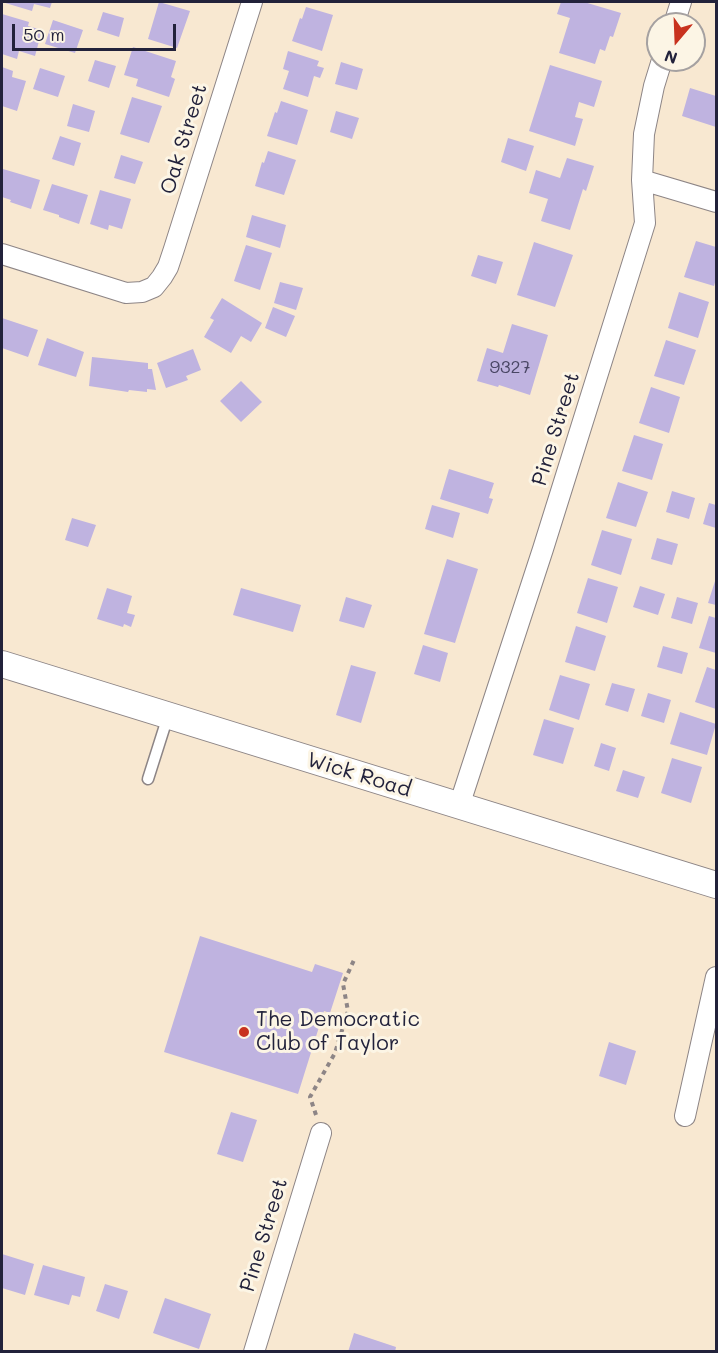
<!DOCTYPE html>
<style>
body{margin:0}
#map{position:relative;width:718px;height:1353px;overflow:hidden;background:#f8e8d1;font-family:Mali,sans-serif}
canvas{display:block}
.frame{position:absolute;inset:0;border:3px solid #22223b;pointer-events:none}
.north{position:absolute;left:646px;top:12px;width:60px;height:60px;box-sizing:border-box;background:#fcf5e5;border:2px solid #a5a1a1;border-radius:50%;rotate:199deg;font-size:16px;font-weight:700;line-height:24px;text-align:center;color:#22223b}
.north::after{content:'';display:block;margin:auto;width:21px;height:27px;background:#c8321e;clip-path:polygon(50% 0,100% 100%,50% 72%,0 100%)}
.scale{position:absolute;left:12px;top:24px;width:164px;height:27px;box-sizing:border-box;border:3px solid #22223b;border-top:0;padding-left:8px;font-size:18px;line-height:21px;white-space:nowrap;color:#22223b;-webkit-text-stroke:4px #fcf5e5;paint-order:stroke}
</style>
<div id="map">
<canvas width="718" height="1353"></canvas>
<div class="frame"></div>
<div class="north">N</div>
<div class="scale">50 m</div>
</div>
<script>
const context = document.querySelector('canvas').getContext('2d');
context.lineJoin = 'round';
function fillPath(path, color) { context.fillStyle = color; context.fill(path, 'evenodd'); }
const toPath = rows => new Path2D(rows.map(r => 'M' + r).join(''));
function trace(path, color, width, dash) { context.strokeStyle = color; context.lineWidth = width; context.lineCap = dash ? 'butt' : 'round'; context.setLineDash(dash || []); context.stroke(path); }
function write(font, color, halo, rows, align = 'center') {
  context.font = font + ' Mali,sans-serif'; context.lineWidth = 6; context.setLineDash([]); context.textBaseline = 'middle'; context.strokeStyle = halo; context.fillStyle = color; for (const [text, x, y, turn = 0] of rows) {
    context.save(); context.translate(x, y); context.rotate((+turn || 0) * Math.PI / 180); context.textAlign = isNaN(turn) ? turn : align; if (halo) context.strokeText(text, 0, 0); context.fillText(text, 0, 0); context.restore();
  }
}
fillPath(toPath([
 [2,2,52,2,50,8,34,4,32,11],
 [159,2,190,11,177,48,148,39],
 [561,2,584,2,621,13,613,37,610,36,605,51,600,49,595,64,559,53,570,18,557,14],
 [306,7,333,15,322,51,292,41,300,18,302,19],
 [103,12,124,18,119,37,97,30],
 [2,14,29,22,28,26,42,30,35,56,19,51,17,59,2,54],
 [53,20,83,30,75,53,45,44],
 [133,47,176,61,171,77,175,79,169,97,136,86,138,79,124,75],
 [288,51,319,61,317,66,324,68,320,78,314,76,308,97,283,89,289,71,283,69],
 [95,60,116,66,109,88,88,81],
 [341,62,363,69,357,90,335,84],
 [550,65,602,81,594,107,579,102,575,117,583,119,575,146,529,131],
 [2,67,13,71,12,77,26,81,17,111,2,106],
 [40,68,65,76,58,97,33,89],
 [690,88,716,96,716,127,682,116],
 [132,97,162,106,149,143,120,134],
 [281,101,308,110,297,145,267,136,275,112,277,113],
 [73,104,95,111,89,132,67,126],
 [336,111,359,118,352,139,330,132],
 [60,136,81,143,74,166,52,159],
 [508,138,534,146,526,171,501,162],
 [268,151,296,160,284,195,255,186,262,162,264,163],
 [121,155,143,162,135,184,114,178],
 [567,158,594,166,586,191,583,189,570,230,541,221,548,199,529,193,536,170,560,178],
 [3,169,40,180,31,209,10,202,11,200,2,197,2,174],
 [52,184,88,195,79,224,59,217,59,215,43,210],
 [100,190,131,199,122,229,109,225,108,230,90,224],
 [252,215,286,225,280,248,246,237],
 [696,241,716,247,716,279,714,286,684,277],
 [534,242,573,255,555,307,517,295],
 [246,245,272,253,260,290,234,281],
 [478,255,503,262,496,284,471,276],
 [280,282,303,288,296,310,274,303],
 [679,292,709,302,698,338,668,328],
 [222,298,262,323,251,342,241,336,231,353,204,337,214,320,210,318],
 [273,307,295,316,286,337,265,328],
 [2,318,38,330,28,357,2,348],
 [512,324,548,335,530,395,499,385,498,387,477,381,487,348,503,353],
 [47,338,84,352,76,377,38,365],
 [666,340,696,350,684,385,654,376],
 [193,349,201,370,186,376,188,380,166,388,157,363],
 [92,357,148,363,148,369,152,369,156,390,147,389,147,392,129,390,128,392,89,386],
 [241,381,262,402,241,422,220,401],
 [651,387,680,397,669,433,639,423],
 [634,435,663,444,652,480,622,471],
 [449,469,494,483,489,498,493,499,488,514,440,499],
 [618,482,648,492,636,527,606,518],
 [672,491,695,498,689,519,666,512],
 [709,503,716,505,716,528,703,524],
 [432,505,460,513,453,538,425,529],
 [72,518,96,525,88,547,65,540],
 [602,530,632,539,621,575,591,565],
 [657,538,678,544,672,565,651,559],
 [447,559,478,569,455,643,424,634],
 [588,578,618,587,607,623,577,613],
 [716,578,716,605,708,603],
 [640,586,665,594,658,615,633,607],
 [107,588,132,596,127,613,135,615,131,627,124,624,123,627,97,619],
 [241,588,301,605,293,632,233,615],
 [346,597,372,605,364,628,339,621],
 [677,597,698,603,692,624,671,618],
 [709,616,716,618,716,653,699,648],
 [576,626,606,636,595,671,565,662],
 [423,645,448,653,440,682,414,674],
 [663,646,688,653,682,674,657,667],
 [351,665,376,672,361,723,336,715],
 [707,667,716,670,716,709,695,702],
 [560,675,590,684,579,720,549,710],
 [612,683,635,689,628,712,605,705],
 [648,693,671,700,664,723,641,716],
 [680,712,716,724,707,755,670,744],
 [544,719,574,728,563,764,533,755],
 [601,743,616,748,609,771,594,766],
 [672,758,702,767,691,803,661,793],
 [623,770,645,777,638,798,616,791],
 [200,936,312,972,315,964,343,973,330,1013,324,1011,298,1094,164,1052],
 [609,1042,636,1051,626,1085,599,1076],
 [231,1112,257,1120,243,1162,217,1154],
 [2,1254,34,1264,25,1295,2,1288],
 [43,1265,85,1277,80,1297,72,1295,69,1305,34,1295],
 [105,1284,128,1291,119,1319,96,1311],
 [165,1298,211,1314,199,1349,153,1333],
 [354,1333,396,1347,395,1352,348,1352]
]), '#bfb3e0');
const service = toPath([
 [148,779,168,716]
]);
const minor = toPath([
 [674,24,681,2],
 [642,180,716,202],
 [2,254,126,293,142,292,154,287,162,277,168,267,174,249,252,2],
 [459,806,543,549,645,223,642,180,644,134,654,86,662,60],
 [685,1116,716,977],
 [254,1352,321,1133]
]);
const tertiary = toPath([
 [2,664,716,885]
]);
trace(service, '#8d8586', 13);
trace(minor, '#8d8586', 22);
trace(tertiary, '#8d8586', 28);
trace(toPath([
 [316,1115,310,1097,335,1053,348,1011,343,984,354,960]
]), '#8d8586', 4, [4.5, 4.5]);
trace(service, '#fff', 10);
trace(minor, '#fff', 20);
trace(tertiary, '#fff', 26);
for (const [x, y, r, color] of [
 [244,1032,6,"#c8321e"]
]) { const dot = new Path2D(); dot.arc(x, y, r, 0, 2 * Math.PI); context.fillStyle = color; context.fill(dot); trace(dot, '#fcf5e5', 2); }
write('18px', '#494664', null, [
 ["9327",510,367]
]);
write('21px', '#22223b', '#fcf5e5', [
 ["Oak Street",184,139,-73],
 ["Pine Street",556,429,-73],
 ["Wick Road",359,775,17],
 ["Pine Street",264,1235,-73]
]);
write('21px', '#22223b', '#fcf5e5', [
 ["The Democratic",256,1020],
 ["Club of Taylor",256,1044]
], 'left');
</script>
